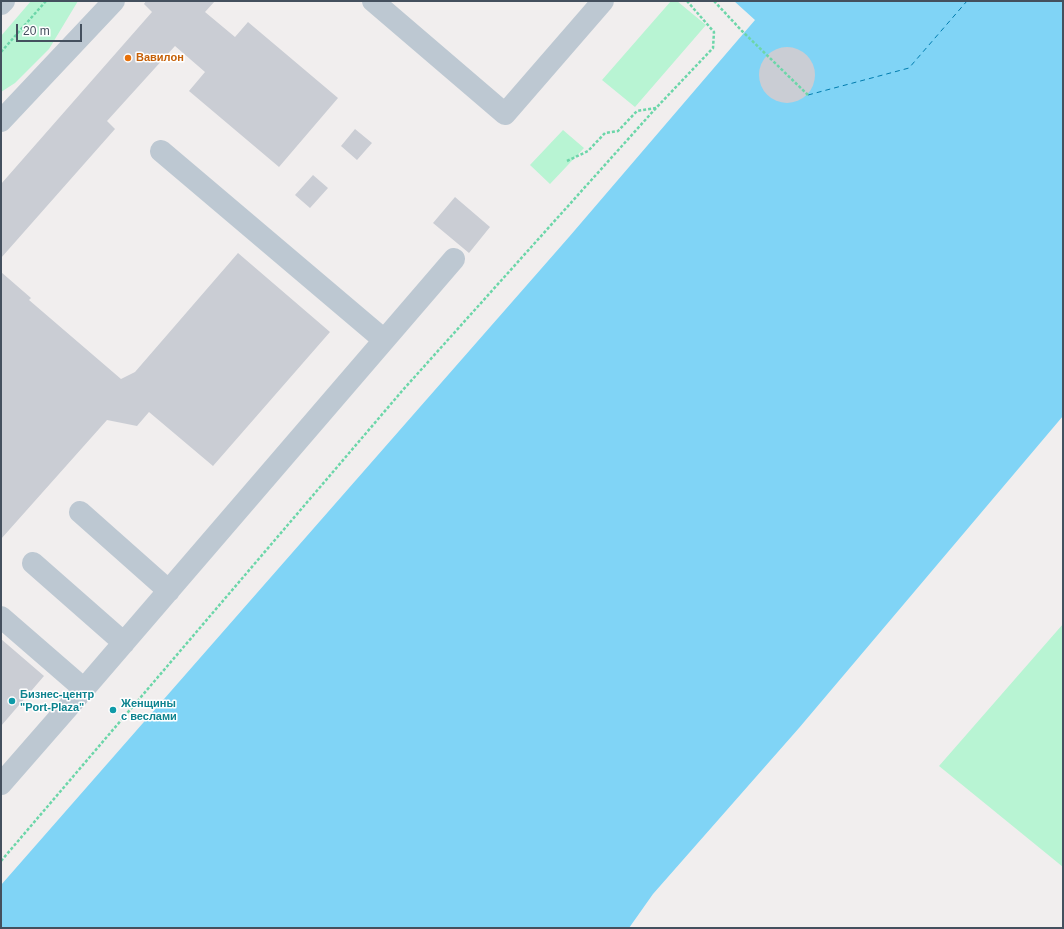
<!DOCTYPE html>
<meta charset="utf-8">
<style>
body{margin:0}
#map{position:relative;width:1064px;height:929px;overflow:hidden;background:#f1eeee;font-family:Arial,sans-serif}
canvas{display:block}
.frame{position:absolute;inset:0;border:2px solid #44505e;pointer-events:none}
.scale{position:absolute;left:16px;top:24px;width:66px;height:18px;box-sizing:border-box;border:2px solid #44505e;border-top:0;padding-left:5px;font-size:12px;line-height:14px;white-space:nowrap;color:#44505e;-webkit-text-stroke:3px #fff;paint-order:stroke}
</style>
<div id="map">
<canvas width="1064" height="929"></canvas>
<div class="frame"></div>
<div class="scale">20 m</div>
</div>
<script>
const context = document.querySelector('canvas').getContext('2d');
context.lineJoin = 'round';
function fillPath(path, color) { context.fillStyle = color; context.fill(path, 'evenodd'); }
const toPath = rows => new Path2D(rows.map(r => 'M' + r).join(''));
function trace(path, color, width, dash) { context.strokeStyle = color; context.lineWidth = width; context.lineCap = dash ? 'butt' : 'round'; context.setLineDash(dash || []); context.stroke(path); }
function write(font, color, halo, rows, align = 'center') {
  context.font = font + ' Arial,sans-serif'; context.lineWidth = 3; context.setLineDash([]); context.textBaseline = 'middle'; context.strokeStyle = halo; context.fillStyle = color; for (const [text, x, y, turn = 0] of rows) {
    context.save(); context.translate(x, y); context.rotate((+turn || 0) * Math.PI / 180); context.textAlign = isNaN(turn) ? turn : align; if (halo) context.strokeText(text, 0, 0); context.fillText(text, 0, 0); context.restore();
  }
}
fillPath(toPath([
 [31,1,78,1,49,49,15,83,1,92,1,36],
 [671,1,677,1,706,25,635,107,602,80],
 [563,130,584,148,550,184,530,165],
 [1063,624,1063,867,939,766]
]), '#b8f4d3');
fillPath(toPath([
 [734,1,1063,1,1063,416,799,728,653,894,629,928,1,928,1,885,569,237,755,20]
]), '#80d4f6');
trace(toPath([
 [808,95,909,68,967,1]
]), '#017cae', 1, [5, 4]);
fillPath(toPath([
 [146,1,215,1,205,12,235,37,248,22,338,98,279,167,189,91,205,72,175,46,107,121,115,129,1,258,1,184,152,12,144,4],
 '759 75a28 28 0 1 1 56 0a28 28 0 1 1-56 0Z',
 [355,129,372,143,357,160,341,146],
 [313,175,328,188,310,208,295,195],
 [455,197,490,227,469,253,433,223],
 [238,253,330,332,213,466,149,412,137,426,107,420,1,539,1,272,31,298,29,300,121,379,135,372],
 [1,639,44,676,1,726]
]), '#cacdd4');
trace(toPath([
 [714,1,742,31,808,95],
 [1,52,46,1],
 [567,161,588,151,605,133,618,131,637,111,656,108,713,48,714,32,687,1],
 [1,861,402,391,656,108]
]), '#6cd6a9', 2.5, [3, 2]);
trace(toPath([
 [373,1,505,114,603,1],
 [1,4,4,1],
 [1,121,114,1],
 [161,151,384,340],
 [80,512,169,591],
 [33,563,124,643],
 [1,617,84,689,454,259],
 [1,784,84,689]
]), '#bdc8d2', 22);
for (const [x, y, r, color] of [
 [128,58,4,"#e8710a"],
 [12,701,4,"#0f9aa8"],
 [113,710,4,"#0f9aa8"]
]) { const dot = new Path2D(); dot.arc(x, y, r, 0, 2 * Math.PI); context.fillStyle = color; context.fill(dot); trace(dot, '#fff', 1.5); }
write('bold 11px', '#c56008', '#fff', [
 ["Вавилон",136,58]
], 'left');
write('bold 11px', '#0d838f', '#fff', [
 ["Бизнес-центр",20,695],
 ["\"Port-Plaza\"",20,708],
 ["Женщины",121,704],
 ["с веслами",121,717]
], 'left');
</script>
